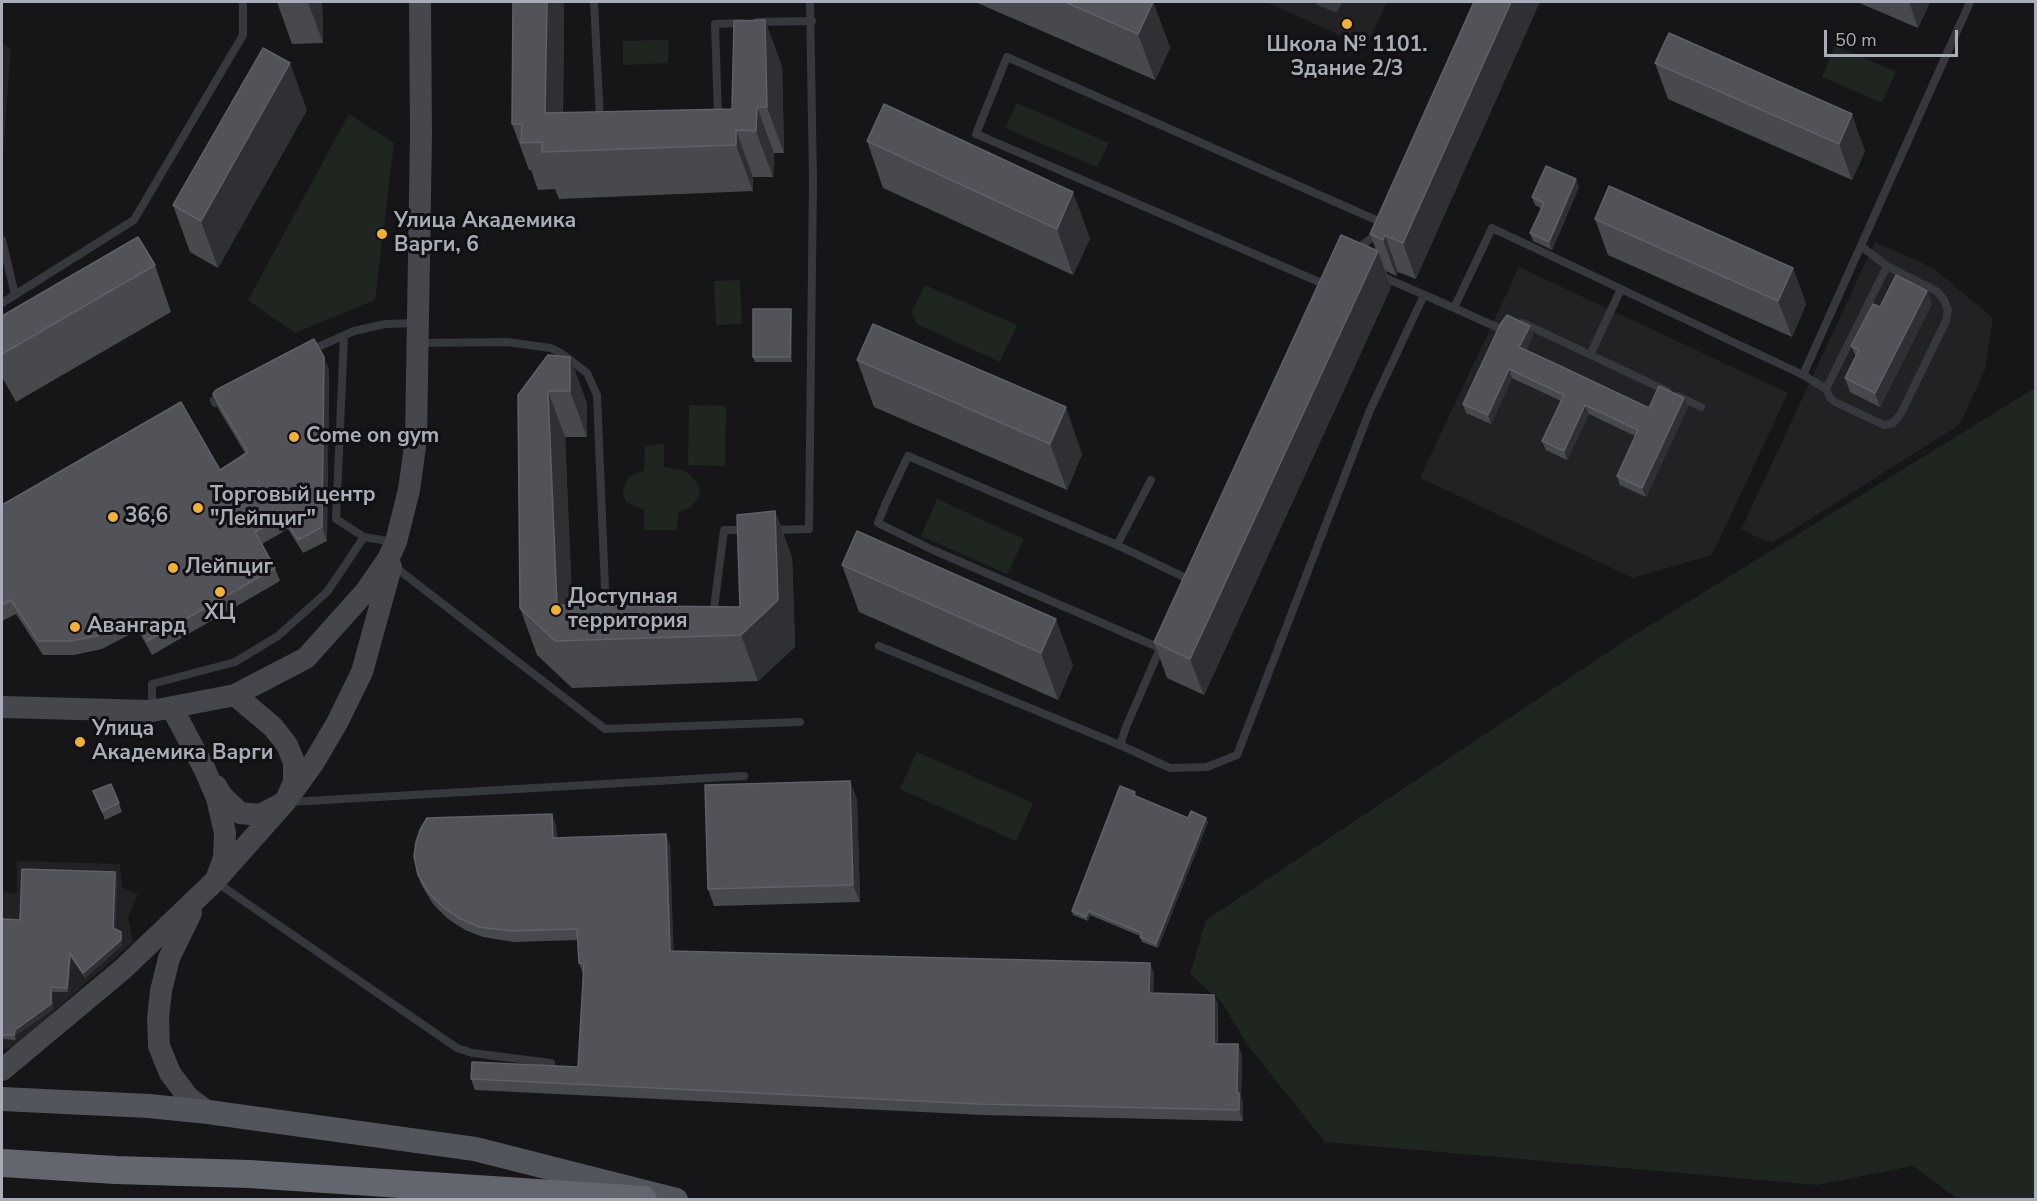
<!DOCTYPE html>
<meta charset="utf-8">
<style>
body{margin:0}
#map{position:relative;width:2037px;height:1201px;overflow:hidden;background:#161618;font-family:"Nunito Sans",sans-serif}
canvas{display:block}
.frame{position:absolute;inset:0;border:3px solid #a8adb8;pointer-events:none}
.scale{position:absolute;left:1824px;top:30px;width:134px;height:27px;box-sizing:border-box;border:3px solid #a8adb8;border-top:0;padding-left:8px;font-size:18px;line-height:21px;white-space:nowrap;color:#a8adb8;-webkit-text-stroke:4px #111113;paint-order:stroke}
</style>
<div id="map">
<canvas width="2037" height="1201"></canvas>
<div class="frame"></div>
<div class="scale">50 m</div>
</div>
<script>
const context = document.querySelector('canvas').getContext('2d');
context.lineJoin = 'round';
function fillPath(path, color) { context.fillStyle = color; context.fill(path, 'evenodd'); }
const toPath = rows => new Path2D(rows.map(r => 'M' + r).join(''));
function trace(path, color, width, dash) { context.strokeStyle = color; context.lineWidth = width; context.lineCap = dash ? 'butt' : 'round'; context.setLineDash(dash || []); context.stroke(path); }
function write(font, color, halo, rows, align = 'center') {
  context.font = font + ' "Nunito Sans",sans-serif'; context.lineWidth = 6; context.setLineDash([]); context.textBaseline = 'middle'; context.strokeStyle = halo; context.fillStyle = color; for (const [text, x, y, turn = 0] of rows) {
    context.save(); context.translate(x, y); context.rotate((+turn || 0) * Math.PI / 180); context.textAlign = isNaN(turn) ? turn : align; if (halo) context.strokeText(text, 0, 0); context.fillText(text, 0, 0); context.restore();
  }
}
fillPath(toPath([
 [1266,2,1387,2,1366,47],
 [2,43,11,49,2,167],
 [1875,242,1933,268,1993,318,1985,370,1959,425,1772,543,1741,530],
 [1519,267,1788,393,1712,555,1633,578,1420,478],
 [17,861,120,864,122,887,138,894,128,918,133,942,12,1048,2,1049,2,892,17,893]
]), '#222225');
fillPath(toPath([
 [669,40,668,63,623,65,623,41],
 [1835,46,1896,72,1882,103,1822,77],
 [1017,103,1109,143,1097,167,1005,128],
 [349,114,394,143,375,300,295,333,248,300],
 [740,280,742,324,716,325,714,281],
 [925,285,1017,325,1000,362,917,324,911,312],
 [2035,388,2035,1199,1958,1199,1913,1166,1818,1185,1325,1142,1249,1047,1221,1002,1190,974,1206,920,1628,639],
 [689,405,726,406,725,466,688,465],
 [664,444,664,467,681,470,688,473,696,482,700,490,699,497,691,507,678,513,677,530,644,530,644,510,626,502,623,493,624,487,629,477,644,470,645,446],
 [937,499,1024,539,1007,574,921,536],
 [917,752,1033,803,1016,841,900,789]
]), '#1e261f');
trace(toPath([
 [594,2,600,120],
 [1320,2,1335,8,1338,2],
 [757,22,812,21],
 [718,117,715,24,742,23],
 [2,240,15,295],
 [1861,246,1887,266],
 [1356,250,1379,232],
 [1887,266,1938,292,1944,300,1948,310,1946,321,1900,415,1893,423,1884,425,1835,402,1830,398,1826,389,1887,266],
 [1381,276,1454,308,1492,228,1803,375,1826,389],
 [1326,285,976,134,1007,57,1385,224],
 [2,303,134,220,243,35,243,2],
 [1454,308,1501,329,1503,325],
 [1523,323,1667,391],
 [344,336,336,519,364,537],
 [418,343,507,342,551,348,561,353,587,373,597,395,606,613],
 [311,350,354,331,385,324,417,323],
 [1590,355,1621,289],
 [1803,375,1970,2],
 [1678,396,1701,407],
 [215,403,214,400,223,395],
 [772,530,809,529,813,180,810,2],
 [1117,545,1151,480],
 [395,567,605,729,800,722],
 [713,616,724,530,748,530],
 [1162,644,1126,727,1120,745,1170,768,1207,767,1237,755,1370,410,1424,295],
 [879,646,1120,745],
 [1160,648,933,550,878,523,885,505,908,456,1117,545,1190,580],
 [152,709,152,684,235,662,278,636,327,592,364,537,394,542],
 [290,802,744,776],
 [216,882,457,1048,472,1053,551,1063]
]), '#37383d', 8);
trace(toPath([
 [2,707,152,711,235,695,306,658,366,591,388,559,396,542,409,490,416,439,421,134,420,2],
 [172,708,205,770,217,798,225,833,224,858,217,877],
 [216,786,222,796,240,813,260,815,285,802,294,782,294,762,287,745,273,727,235,695],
 [191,913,169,958,161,991,158,1018,159,1046,170,1073,188,1097,208,1112],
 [2,1070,123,969,215,881,285,802,314,762,337,723,362,672,391,567]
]), '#45474d', 22);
trace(toPath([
 [2,1099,149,1106,208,1112,475,1149,676,1200]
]), '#53555c', 24);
trace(toPath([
 [2,1163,116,1170,249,1174,643,1200]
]), '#63666e', 28);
fillPath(toPath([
 [277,2,322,2,323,43,292,44],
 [513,2,564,2,563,113,732,109,782,66,784,153,774,153,773,177,753,177,753,191,559,199,555,189,538,190,531,170,529,170,512,124],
 [975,2,1153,2,1170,48,1155,80],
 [1474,2,1416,279,1398,272,1396,276,1386,271,1391,287,1204,695,1167,678,1154,642,1376,250,1370,234],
 [1857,2,1930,2,1918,28],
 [1655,63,1865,151,1852,180,1668,99],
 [307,110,218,268,190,252,173,205],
 [867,141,1090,238,1073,275,883,188],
 [1579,187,1552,250,1533,241,1530,233,1541,208,1535,205,1532,197],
 [1595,219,1793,268,1806,304,1792,337,1608,255],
 [155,265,171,312,16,402,2,377,2,316],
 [1927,291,1932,304,1880,407,1850,392,1845,378,1856,357,1851,346,1880,307],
 [792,314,792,362,755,362,753,357],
 [1530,326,1533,335,1526,350,1649,408,1684,398,1688,407,1646,497,1620,485,1617,476,1635,436,1589,414,1567,460,1546,450,1542,441,1561,401,1512,378,1491,424,1466,413,1463,404],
 [548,355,587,403,587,437,565,437,572,605,740,607,775,511,792,558,795,647,758,681,572,688,537,655,520,608],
 [857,360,1082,454,1067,490,874,407],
 [329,370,327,541,303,553,288,529,262,544,275,568,280,581,152,655,138,630,102,649,74,655,43,655,16,614,2,621,2,505,220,470,245,453,218,408,213,394],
 [842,565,1073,665,1058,700,859,612],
 [93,791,119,803,122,812,105,820],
 [1135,792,1136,796,1188,818,1206,818,1208,822,1158,948,1142,942,1140,936,1090,915,1088,921,1073,915,1072,911],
 [857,799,860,902,714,906,708,889],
 [556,825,557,838,670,845,673,951,1154,973,1153,993,1214,995,1218,1005,1218,1044,1242,1055,1241,1096,1243,1103,1243,1121,983,1115,475,1090,471,1079,578,1067,583,974,579,963,578,940,514,942,483,937,465,930,448,919,433,904,422,886,418,875],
 [117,877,115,929,121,932,122,937,122,945,85,978,71,958,68,992,52,992,53,1009,16,1035,16,1040,2,1039,2,919,20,920]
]), '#47494d');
fillPath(toPath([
 [308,2,322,2,323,43],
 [547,2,564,2,562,152,545,113],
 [1153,2,1170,48,1155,80,1138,34],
 [1511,2,1540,2,1416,279,1403,243],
 [1909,2,1930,2,1918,28],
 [765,20,782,66,784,153,767,107],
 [290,63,307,110,218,268,201,221],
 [757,107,774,153,773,177,756,131],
 [1852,114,1865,151,1852,180,1839,144],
 [736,130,753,177,753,191,736,145],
 [1576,179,1579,187,1552,250,1549,242],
 [1073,192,1090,238,1073,275,1057,229],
 [1385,235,1398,272,1396,276,1383,240],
 [1378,251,1391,287,1204,695,1190,659],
 [1793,268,1806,304,1792,337,1778,301],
 [1927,291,1932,304,1880,407,1875,393],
 [791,309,792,314,792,362,790,357],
 [1530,326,1533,335,1523,356,1519,347],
 [324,357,329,370,327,541,322,527],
 [570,357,587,403,587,437,570,391],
 [1509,369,1512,378,1491,424,1488,415],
 [548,391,565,437,574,641,557,605],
 [1684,398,1688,407,1646,497,1642,488],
 [1585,405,1589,414,1567,460,1564,451],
 [1066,407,1082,454,1067,490,1050,444],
 [775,511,792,558,795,647,758,681,741,635],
 [1056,619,1073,665,1058,700,1041,653],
 [850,781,857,799,860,902,853,885],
 [552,814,556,825,557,848,553,838],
 [1206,818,1208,822,1158,948,1156,944],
 [666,834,670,845,674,961,670,951],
 [115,872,117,877,115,932,113,928],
 [1089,911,1090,915,1088,921,1086,917],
 [121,932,122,937,122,945,85,978,83,973],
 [70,953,71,958,68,992,67,988],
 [1150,963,1154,973,1153,1004,1149,993],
 [51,987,52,992,53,1009,16,1035,16,1040,14,1035,15,1030],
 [1214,995,1218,1005,1217,1054,1214,1044],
 [1238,1044,1242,1055,1241,1096,1243,1103,1243,1121,1239,1110,1237,1093]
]), '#2f3033');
const building = toPath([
 [513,2,547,2,545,113,732,109,734,21,765,20,767,107,757,107,756,131,736,130,736,145,542,152,542,142,521,143,522,124,512,124,513,2],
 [1065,2,1153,2,1138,34,1065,2],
 [1474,2,1511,2,1403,243,1385,235,1383,240,1370,234,1474,2],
 [1669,33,1852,114,1839,144,1655,63,1669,33],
 [263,48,290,63,201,221,173,205,263,48],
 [884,104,1073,192,1057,229,867,141,884,104],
 [1546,166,1576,179,1549,242,1530,233,1544,203,1532,197,1546,166],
 [1609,186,1793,268,1778,301,1595,219,1609,186],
 [1341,235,1378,251,1190,659,1154,642,1341,235],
 [138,237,155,265,2,354,2,316,138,237],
 [1896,275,1927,291,1875,393,1845,378,1859,350,1851,346,1873,304,1880,307,1896,275],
 [753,309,791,309,790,357,753,357,753,309],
 [1507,315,1530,326,1519,347,1556,364,1649,408,1659,386,1684,398,1642,488,1617,476,1638,430,1585,405,1564,451,1542,441,1564,395,1509,369,1488,415,1463,404,1500,325,1507,315],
 [873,324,1066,407,1050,444,857,360,873,324],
 [314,339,324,357,322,527,298,540,283,516,255,532,275,568,147,641,133,616,97,636,70,641,38,641,11,600,2,605,2,505,181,402,220,470,248,452,213,394,216,390,314,339],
 [548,355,570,357,570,391,548,391,557,605,740,607,737,515,775,511,778,600,741,635,555,641,520,608,518,395,548,355],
 [857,531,1056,619,1041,653,842,565,857,531],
 [850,781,853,885,708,889,705,785,850,781],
 [111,784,119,803,102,811,93,791,111,784],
 [1120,786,1135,792,1133,795,1188,818,1191,811,1206,818,1156,944,1140,937,1142,933,1089,911,1086,917,1072,911,1120,786],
 [552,814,553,838,666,834,670,951,1150,963,1149,993,1214,995,1214,1044,1238,1044,1237,1093,1239,1093,1239,1110,979,1104,471,1079,472,1062,578,1067,584,964,579,963,577,929,510,931,479,927,461,919,444,908,429,893,418,875,414,856,416,842,420,830,427,818,552,814],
 [22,869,115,872,113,928,121,932,121,940,83,973,70,953,67,988,51,987,51,1004,15,1030,14,1035,2,1035,2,919,20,920,22,869]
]);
fillPath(building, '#525359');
trace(building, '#5f6168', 1.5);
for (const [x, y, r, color] of [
 [1347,24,6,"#f2b134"],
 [382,234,6,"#f2b134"],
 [294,437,6,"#f2b134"],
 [198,508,6,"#f2b134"],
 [113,517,6,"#f2b134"],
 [173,568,6,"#f2b134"],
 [220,592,6,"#f2b134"],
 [556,610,6,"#f2b134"],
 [75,627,6,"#f2b134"],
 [80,742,6,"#f2b134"]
]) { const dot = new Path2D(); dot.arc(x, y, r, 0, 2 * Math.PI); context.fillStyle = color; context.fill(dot); trace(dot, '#111113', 2); }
write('bold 21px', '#a8adb8', '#111113', [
 ["Школа № 1101.",1347,46,"center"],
 ["Здание 2/3",1347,70,"center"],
 ["Улица Академика",394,222],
 ["Варги, 6",394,246],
 ["Come on gym",306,437],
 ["Торговый центр",210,496],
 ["\"Лейпциг\"",210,520],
 ["36,6",125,517],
 ["Лейпциг",185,568],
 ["Доступная",568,598],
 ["территория",568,622],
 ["ХЦ",220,614,"center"],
 ["Авангард",87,627],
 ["Улица",92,730],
 ["Академика Варги",92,754]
], 'left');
</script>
